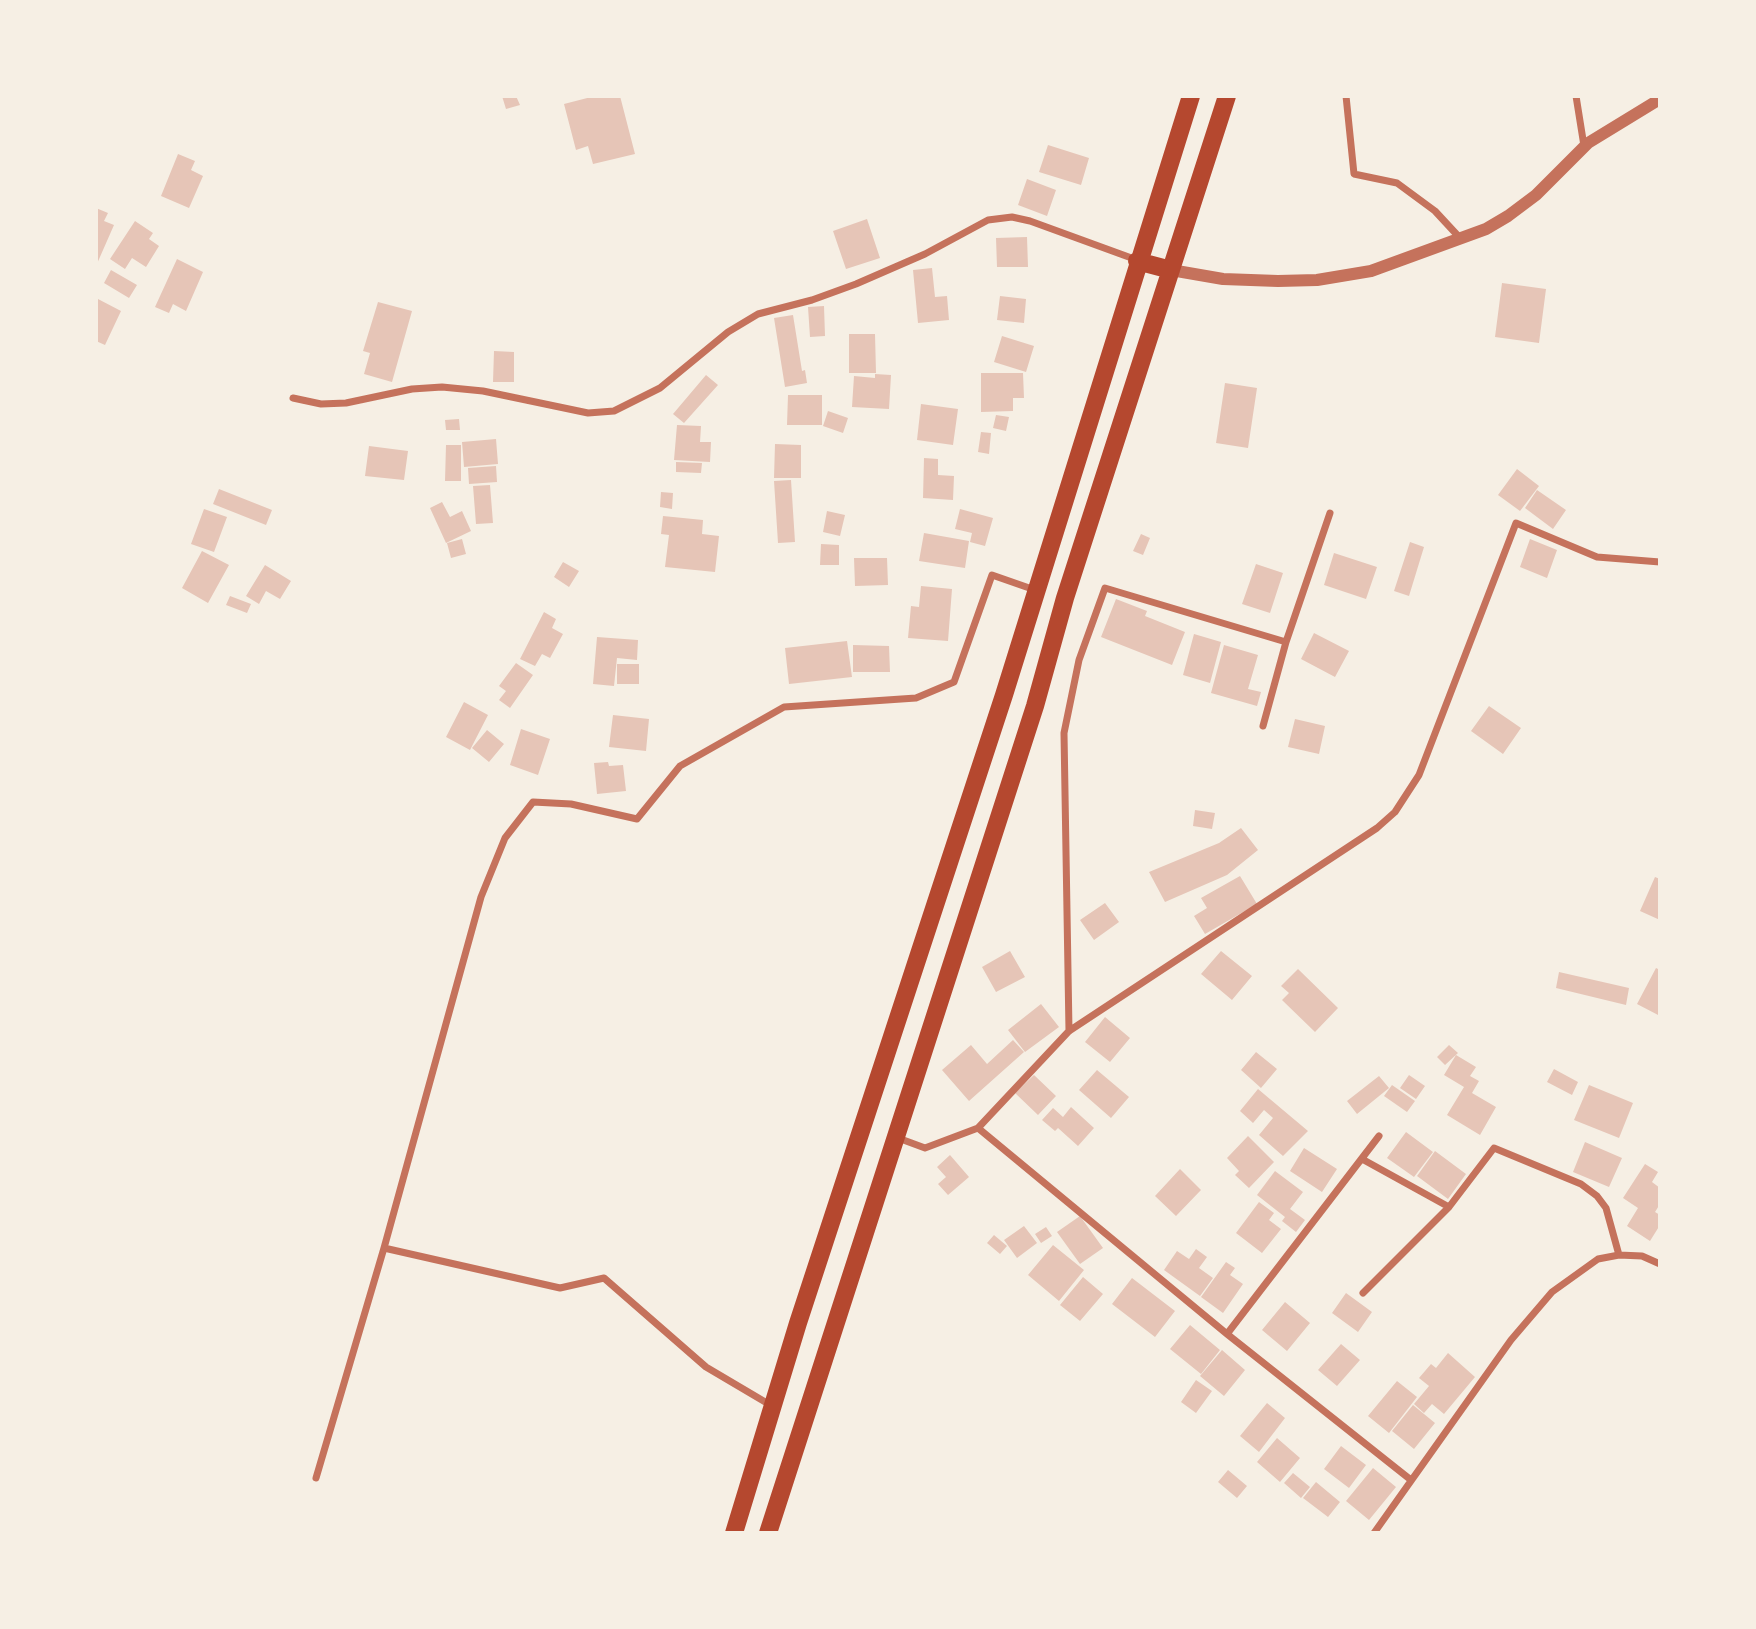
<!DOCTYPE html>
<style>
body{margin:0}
#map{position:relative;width:1756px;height:1629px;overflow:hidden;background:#f6efe4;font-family:Quicksand,sans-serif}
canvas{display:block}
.frame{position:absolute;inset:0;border:98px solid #f6efe4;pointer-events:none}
</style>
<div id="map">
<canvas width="1756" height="1629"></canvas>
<div class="frame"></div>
</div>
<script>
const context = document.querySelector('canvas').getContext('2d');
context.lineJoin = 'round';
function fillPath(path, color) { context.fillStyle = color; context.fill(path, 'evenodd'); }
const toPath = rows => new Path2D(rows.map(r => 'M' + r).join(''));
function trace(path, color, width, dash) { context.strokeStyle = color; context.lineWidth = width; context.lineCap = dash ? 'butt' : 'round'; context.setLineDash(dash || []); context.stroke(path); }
fillPath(toPath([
 [502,96,516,96,520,105,506,109],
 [595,96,620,96,635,154,593,164,588,146,576,150,564,104],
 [1048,145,1089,158,1081,185,1039,172],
 [178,154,195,161,191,170,203,176,189,208,161,196],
 [1027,179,1056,190,1047,216,1018,205],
 [96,208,108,213,104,221,114,225,96,266],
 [867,219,880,258,846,269,833,231],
 [135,221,153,233,149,239,159,246,146,267,132,258,125,269,110,259],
 [1027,237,1028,267,997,267,996,238],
 [177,259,203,272,186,311,173,304,169,313,155,307],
 [932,268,935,297,947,296,949,320,918,323,913,270],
 [111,270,137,285,129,298,104,283],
 [1502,283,1546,289,1539,343,1495,337],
 [1000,296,1026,299,1024,323,997,320],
 [98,299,121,311,105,345,96,341],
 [378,302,412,311,392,382,364,374,370,353,363,351],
 [824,306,825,336,810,337,808,307],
 [793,315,802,371,805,370,807,383,785,387,774,318],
 [849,334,875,334,876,373,849,373],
 [1002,336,1034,346,1026,372,994,362],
 [494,351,514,352,514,382,493,382],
 [981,373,1023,373,1024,398,1013,398,1013,411,981,412],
 [875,374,891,375,889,409,852,407,854,376,875,378],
 [706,375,718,385,684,423,673,414],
 [1225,383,1257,388,1248,448,1216,443],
 [788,395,822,395,822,425,787,425],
 [921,404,958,409,953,445,917,440],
 [828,411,848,418,843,433,823,426],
 [996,415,1009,417,1006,431,993,428],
 [459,419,460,430,446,430,445,420],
 [677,425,701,426,700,442,711,442,710,462,674,460],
 [981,432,991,433,989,454,978,452],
 [496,439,498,464,464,467,462,442],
 [775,444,801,445,801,478,774,478],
 [446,445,461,445,461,481,445,481],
 [369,446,408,451,404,480,365,476],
 [924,458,938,459,938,475,954,476,953,500,923,498],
 [676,462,702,463,701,473,676,472],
 [496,466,497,482,469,484,468,468],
 [1517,469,1539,486,1520,511,1498,495],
 [791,480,795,542,778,543,774,481],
 [490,485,493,523,476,524,473,486],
 [219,489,272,510,266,525,213,504],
 [1537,490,1566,510,1553,529,1525,508],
 [661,492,673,493,672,509,660,507],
 [442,502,450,517,462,511,471,531,446,543,430,508],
 [204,509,227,517,214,552,191,544],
 [960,509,993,518,985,546,970,542,972,533,955,529],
 [827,511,845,515,840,536,823,532],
 [663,516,703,520,702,534,719,536,715,572,665,567,669,535,661,534],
 [924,533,969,541,965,568,919,561],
 [1141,534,1150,538,1143,555,1133,551],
 [462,539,466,554,451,558,447,543],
 [1530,539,1557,550,1547,578,1520,567],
 [1410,542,1424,547,1409,596,1394,591],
 [821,544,839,545,839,565,820,565],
 [202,551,229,565,208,603,182,588],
 [1334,553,1377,567,1366,599,1324,585],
 [854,558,887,558,888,585,855,586],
 [563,562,579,571,569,587,554,577],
 [1256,564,1283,573,1270,613,1242,604],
 [265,565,291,581,280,599,266,591,259,604,246,596],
 [921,586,952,589,948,641,908,638,911,606,919,607],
 [230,596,251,604,247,613,226,605],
 [1116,599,1147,611,1145,616,1185,632,1172,665,1101,637],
 [544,612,556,619,552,628,563,634,550,658,542,654,535,666,520,659],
 [1314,633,1349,651,1335,677,1301,659],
 [1194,634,1221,642,1210,683,1183,675],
 [597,637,638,640,637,660,617,658,614,686,593,684],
 [847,641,852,677,789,684,785,648],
 [853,645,889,646,890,672,853,672],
 [1224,645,1258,655,1248,689,1261,692,1257,706,1211,693],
 [516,663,533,675,510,708,499,700,506,691,499,686],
 [617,664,639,664,639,684,617,684],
 [464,702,488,715,470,750,446,737],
 [1489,706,1521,728,1503,754,1471,731],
 [613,715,649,719,646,751,609,747],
 [1295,719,1325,726,1319,754,1288,747],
 [521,729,550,739,538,775,510,765],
 [487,730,504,744,489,762,472,748],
 [608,762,609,766,623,765,626,791,597,794,594,763],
 [1195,810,1215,813,1212,829,1193,826],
 [1241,828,1258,850,1227,875,1165,902,1149,872,1219,843],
 [1240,876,1257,904,1205,934,1194,916,1207,908,1201,898],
 [1655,877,1660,879,1660,920,1640,911],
 [1105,903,1119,922,1094,940,1080,920],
 [1010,951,1025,977,996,992,982,967],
 [1221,951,1252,976,1232,1000,1201,974],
 [1656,968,1660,970,1660,1016,1637,1004],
 [1298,969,1338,1008,1315,1032,1282,1000,1289,993,1281,986],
 [1559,972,1629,988,1626,1005,1556,988],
 [1041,1004,1059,1027,1025,1052,1008,1030],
 [1105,1017,1130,1038,1110,1062,1085,1042],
 [1013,1040,1024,1052,969,1101,942,1070,971,1045,987,1064],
 [1449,1045,1458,1053,1445,1065,1437,1057],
 [1256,1052,1277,1069,1261,1088,1241,1070],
 [1456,1055,1476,1067,1470,1076,1479,1081,1472,1093,1496,1107,1480,1135,1447,1115,1464,1087,1444,1075],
 [1554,1069,1578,1082,1572,1095,1547,1082],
 [1097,1070,1129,1097,1111,1118,1079,1090],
 [1034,1075,1056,1096,1038,1115,1015,1093],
 [1409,1075,1425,1086,1416,1099,1400,1088],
 [1379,1076,1389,1088,1357,1114,1347,1101],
 [1392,1085,1415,1101,1407,1112,1384,1096],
 [1589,1085,1633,1103,1619,1138,1574,1120],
 [1258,1089,1308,1131,1283,1156,1259,1135,1273,1118,1264,1110,1253,1123,1240,1111],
 [1071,1107,1094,1128,1078,1146,1058,1128,1055,1131,1042,1120,1053,1108,1063,1117],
 [1406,1132,1433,1152,1414,1177,1387,1158],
 [1248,1136,1274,1162,1249,1188,1235,1175,1239,1171,1227,1158],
 [1585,1142,1622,1158,1609,1187,1573,1172],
 [1304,1148,1337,1169,1322,1192,1290,1171],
 [1435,1151,1466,1174,1448,1199,1417,1176],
 [950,1155,969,1177,948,1195,938,1184,946,1177,937,1167],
 [1645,1164,1658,1172,1652,1182,1660,1188,1660,1204,1655,1212,1660,1215,1660,1225,1650,1241,1627,1226,1638,1208,1623,1198],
 [1180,1169,1201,1190,1176,1216,1155,1196],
 [1275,1171,1303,1192,1290,1209,1305,1220,1296,1232,1282,1221,1285,1217,1257,1195],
 [1259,1202,1274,1213,1269,1220,1281,1229,1262,1253,1236,1233],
 [1080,1216,1103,1248,1080,1264,1057,1232],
 [1024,1226,1037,1243,1017,1258,1004,1240],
 [1046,1227,1052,1236,1041,1243,1035,1234],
 [994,1235,1007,1246,1000,1254,987,1243],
 [1053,1245,1084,1270,1059,1301,1028,1275],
 [1196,1249,1207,1257,1199,1268,1213,1278,1200,1296,1164,1270,1177,1251,1189,1259],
 [1226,1262,1235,1268,1230,1275,1243,1284,1223,1313,1201,1297],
 [1083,1277,1103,1294,1080,1321,1060,1305],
 [1132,1278,1175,1311,1155,1337,1112,1304],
 [1346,1293,1372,1312,1358,1332,1332,1313],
 [1285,1302,1310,1323,1287,1351,1262,1330],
 [1190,1325,1220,1350,1201,1374,1170,1349],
 [1341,1344,1360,1360,1337,1386,1318,1370],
 [1222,1350,1245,1370,1224,1396,1200,1376],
 [1448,1353,1475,1377,1444,1414,1432,1404,1424,1413,1414,1404,1429,1386,1419,1378,1431,1364,1436,1368],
 [1196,1380,1212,1391,1196,1413,1181,1402],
 [1397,1381,1417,1397,1389,1433,1368,1416],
 [1267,1403,1285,1418,1259,1452,1240,1436],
 [1413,1405,1435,1423,1414,1449,1392,1431],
 [1277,1438,1300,1458,1280,1482,1257,1462],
 [1341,1446,1366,1465,1349,1488,1324,1469],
 [1373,1468,1396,1487,1369,1520,1346,1501],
 [1228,1470,1247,1486,1237,1498,1218,1482],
 [1293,1473,1310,1487,1301,1498,1284,1483],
 [1316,1482,1340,1502,1328,1517,1303,1498]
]), '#e6c5b7');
trace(toPath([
 [1346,96,1354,174,1397,183,1435,211,1460,238],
 [1576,96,1584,146],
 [293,398,321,404,346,403,412,389,442,387,483,391,588,413,614,411,660,388,728,332,758,314,812,300,856,284,925,254,988,220,1012,217,1030,221,1137,260],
 [1263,726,1286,642,1330,513],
 [1069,1031,1064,733,1079,660,1105,588,1286,642],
 [978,1128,1069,1031,1377,828,1395,812,1419,775,1516,523,1597,557,1660,562],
 [898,1138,925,1148,978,1128,1227,1334,1411,1480],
 [1362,1159,1449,1207],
 [384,1248,560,1288,604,1278,706,1367,772,1406],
 [1363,1293,1449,1207,1494,1148,1581,1184,1597,1196,1606,1208,1619,1255],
 [1227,1334,1379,1136],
 [316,1478,384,1248,481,897,505,838,533,802,571,804,637,819,680,766,784,707,916,698,954,682,992,575,1035,590],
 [1374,1533,1511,1340,1552,1292,1598,1259,1619,1255,1642,1256,1660,1264]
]), '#c5725c', 7);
trace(toPath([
 [1171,270,1223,279,1278,281,1317,280,1371,271,1486,229,1508,216,1536,195,1588,143,1660,99]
]), '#c5725c', 12);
trace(toPath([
 [1137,261,1171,270],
 [734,1533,798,1323,1004,695,1191,96],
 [768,1533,1035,706,1065,598,1227,96]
]), '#b5482f', 18);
</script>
